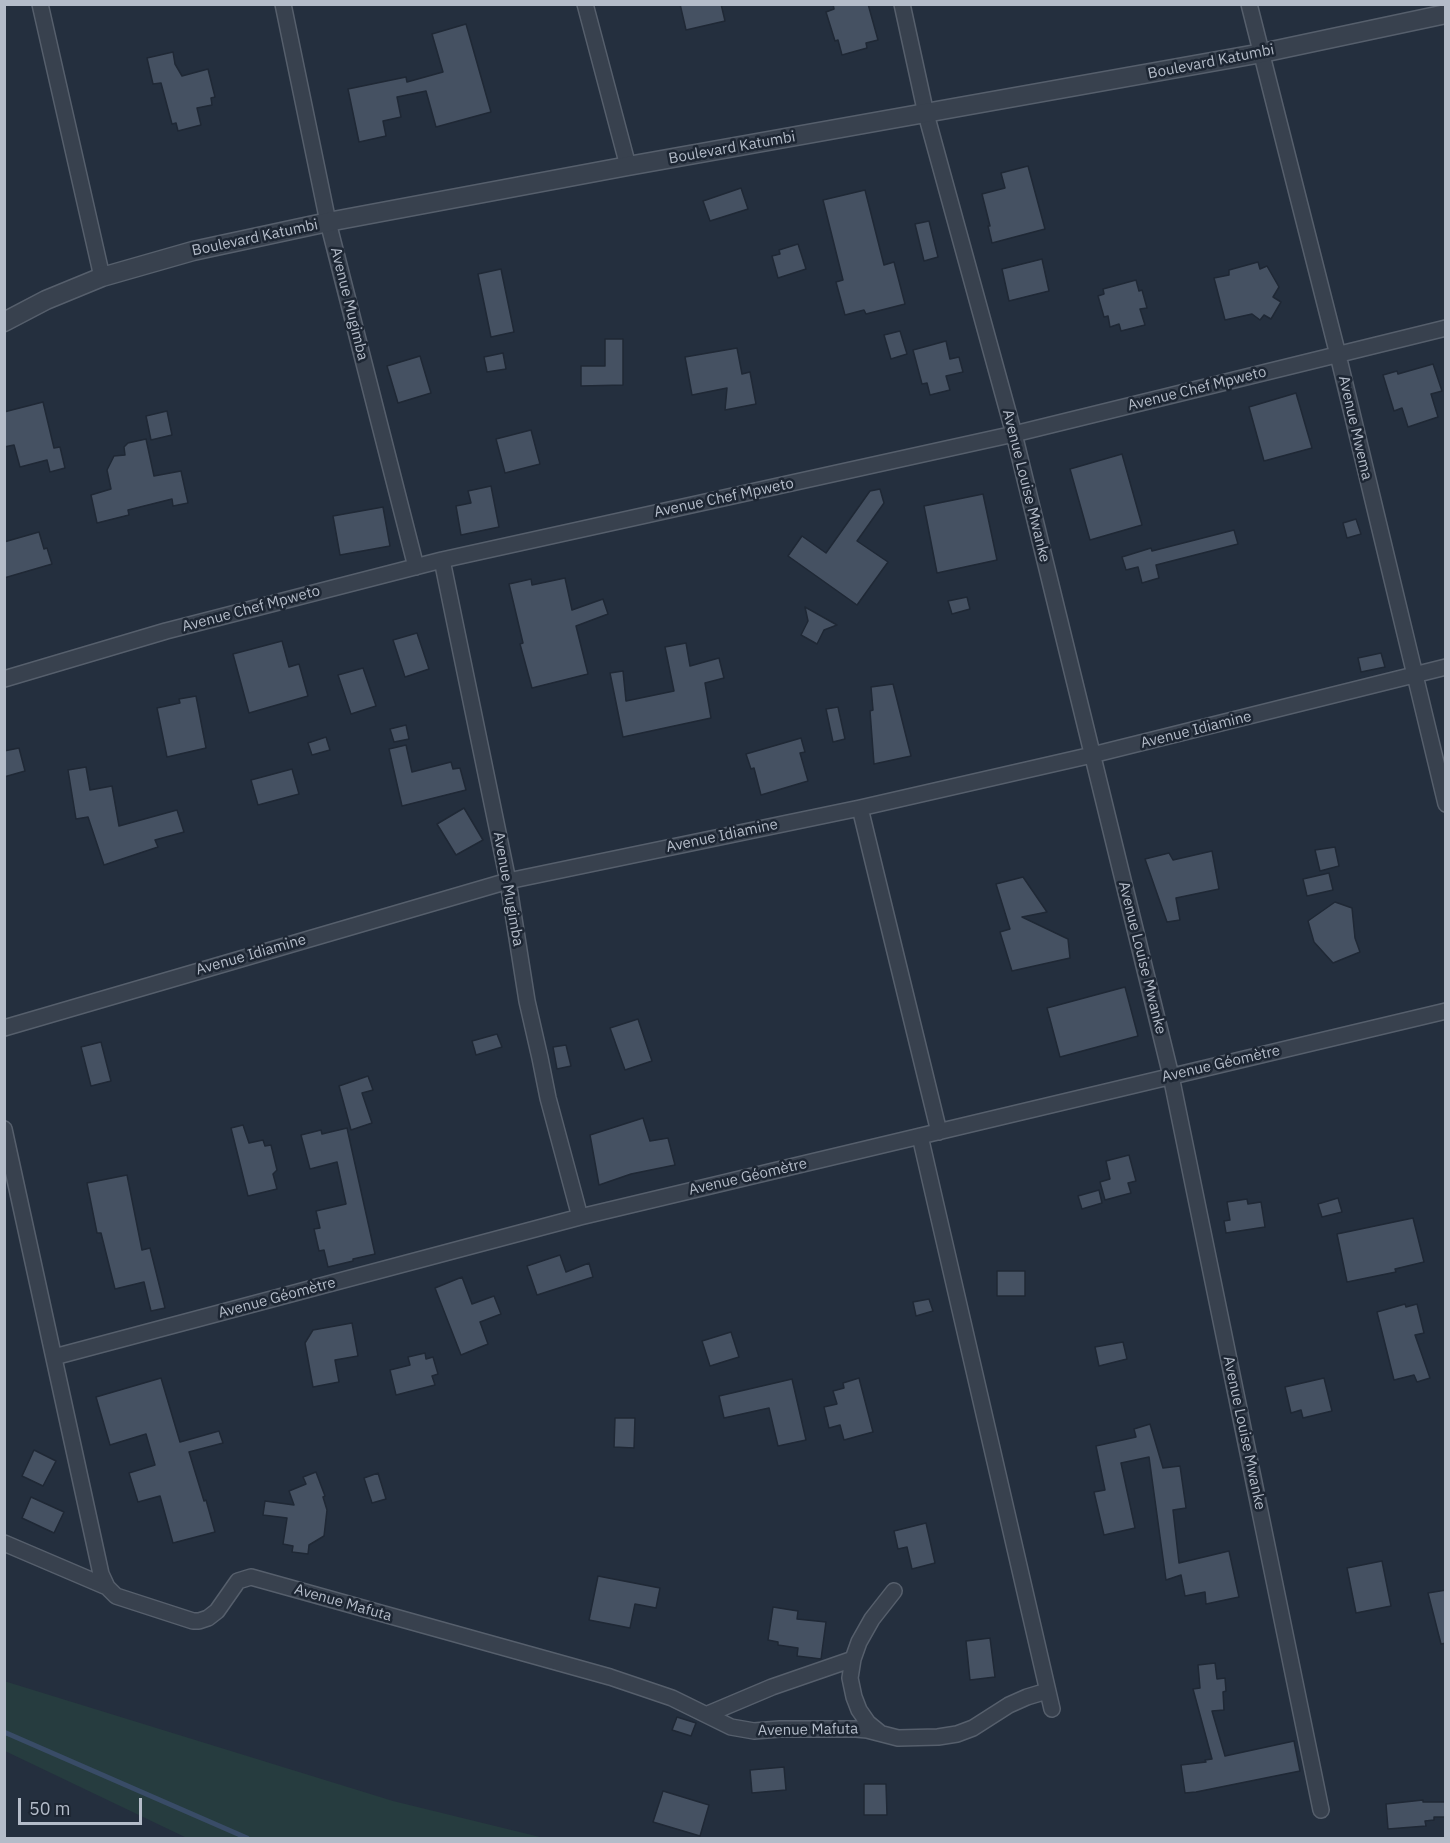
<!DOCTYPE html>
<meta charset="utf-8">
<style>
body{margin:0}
#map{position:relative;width:1450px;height:1843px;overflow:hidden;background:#242f3e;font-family:"IBM Plex Sans",sans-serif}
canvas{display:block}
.frame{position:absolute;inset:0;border:6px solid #b4bcc9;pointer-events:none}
.scale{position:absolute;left:18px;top:1798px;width:124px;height:27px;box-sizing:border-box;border:3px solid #b4bcc9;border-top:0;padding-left:8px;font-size:18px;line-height:21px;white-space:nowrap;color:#b4bcc9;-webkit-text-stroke:4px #1d2633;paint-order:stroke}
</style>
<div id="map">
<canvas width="1450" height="1843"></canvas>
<div class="frame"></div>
<div class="scale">50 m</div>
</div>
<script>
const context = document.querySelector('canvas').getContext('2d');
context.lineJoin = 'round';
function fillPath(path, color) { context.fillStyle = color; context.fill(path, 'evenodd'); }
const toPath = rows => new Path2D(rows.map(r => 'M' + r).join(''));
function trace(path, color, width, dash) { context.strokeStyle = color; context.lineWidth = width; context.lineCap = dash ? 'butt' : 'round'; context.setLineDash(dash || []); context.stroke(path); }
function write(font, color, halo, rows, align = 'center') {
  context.font = font + ' "IBM Plex Sans",sans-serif'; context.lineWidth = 5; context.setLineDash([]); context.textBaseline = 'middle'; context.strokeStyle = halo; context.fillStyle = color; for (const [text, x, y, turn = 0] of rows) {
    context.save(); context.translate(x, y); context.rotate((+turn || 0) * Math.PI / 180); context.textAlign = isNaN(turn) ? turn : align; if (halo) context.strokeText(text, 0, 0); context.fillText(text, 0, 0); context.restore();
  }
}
fillPath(toPath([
 [4,1681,393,1801,544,1838,187,1838,5,1751]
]), '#263c3f');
trace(toPath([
 [4,1732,247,1838]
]), '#394c67', 5);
const building = toPath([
 [680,4,721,4,725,21,686,30,680,4],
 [833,4,868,4,878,40,866,43,867,48,842,55,838,40,835,41,826,12,834,9,833,4],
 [466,24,491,112,436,127,426,91,397,97,401,117,383,121,386,136,359,142,348,89,406,77,407,82,443,72,432,34,466,24],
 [173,52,175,64,182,76,208,69,215,97,211,98,212,105,197,108,201,125,178,131,176,123,172,124,161,83,153,84,147,58,173,52],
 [1028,166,1045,229,992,243,988,226,990,226,982,194,1005,188,1001,173,1028,166],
 [741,188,748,209,710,221,703,201,741,188],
 [865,190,884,265,894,262,905,304,866,314,864,310,845,315,836,282,843,280,823,200,865,190],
 [929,221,938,257,924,261,915,224,929,221],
 [798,244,806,269,778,278,772,256,780,254,779,250,798,244],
 [1042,259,1049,291,1009,301,1002,269,1042,259],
 [1258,262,1260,269,1267,266,1279,287,1273,297,1281,302,1271,319,1264,315,1260,320,1252,314,1225,320,1214,278,1229,275,1229,270,1258,262],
 [501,269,514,332,491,337,478,274,501,269],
 [1136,280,1139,291,1142,290,1147,308,1140,309,1145,325,1121,331,1119,324,1110,327,1108,316,1104,317,1098,296,1104,294,1103,289,1136,280],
 [900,331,907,354,891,359,884,335,900,331],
 [605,339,623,339,623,385,581,386,581,366,605,366,605,339],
 [946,341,950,359,959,357,963,372,946,376,950,390,930,395,927,383,922,384,913,350,946,341],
 [737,348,742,374,750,372,756,404,725,410,727,388,692,395,685,357,737,348],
 [503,353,506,369,487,372,484,357,503,353],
 [420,356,431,393,398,403,387,366,420,356],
 [1433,364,1442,391,1431,394,1438,417,1408,427,1402,408,1394,411,1383,375,1397,371,1398,374,1433,364],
 [1296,393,1312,448,1264,461,1249,407,1296,393],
 [43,402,54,448,60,447,65,468,50,472,47,460,20,467,14,445,4,447,4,412,43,402],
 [167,411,172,435,151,440,146,416,167,411],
 [531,430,540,464,505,473,496,439,531,430],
 [146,439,154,476,181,471,188,503,173,506,172,499,128,510,129,515,97,523,91,495,111,489,107,470,114,456,125,455,124,447,128,443,146,439],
 [1122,454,1142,525,1090,540,1070,469,1122,454],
 [491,486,499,527,461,535,456,506,471,503,468,491,491,486],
 [880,489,884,503,857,541,888,562,857,605,788,556,802,536,826,553,870,491,880,489],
 [983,494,997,560,937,573,924,506,983,494],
 [383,507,390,546,340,555,333,516,383,507],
 [1356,519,1361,534,1347,538,1343,523,1356,519],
 [1234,530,1238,544,1156,565,1159,578,1142,583,1138,567,1126,570,1122,557,1151,548,1152,551,1234,530],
 [39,532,44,549,47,548,52,564,4,578,4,542,39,532],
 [565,578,572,610,603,599,608,614,576,626,588,674,532,688,520,644,523,643,509,584,531,579,532,585,565,578],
 [967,597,970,609,952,614,948,601,967,597],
 [805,607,837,625,824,630,817,644,801,635,808,621,805,607],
 [417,633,429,669,405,677,393,640,417,633],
 [282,641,289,667,299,664,308,696,249,713,233,654,282,641],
 [686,643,690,666,719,658,724,678,705,683,711,718,623,737,610,673,623,671,626,701,674,691,665,647,686,643],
 [1381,653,1385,667,1361,672,1358,658,1381,653],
 [363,668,376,706,351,714,338,675,363,668],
 [893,684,911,756,874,764,870,711,873,710,871,687,893,684],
 [196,696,206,748,167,757,157,708,180,703,179,699,196,696],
 [838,707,845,739,833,742,826,709,838,707],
 [406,725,409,739,394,742,390,729,406,725],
 [326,737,330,750,312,755,308,743,326,737],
 [801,738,805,752,800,753,808,781,761,795,754,768,751,769,746,754,801,738],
 [406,745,412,772,451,762,453,769,460,768,466,790,402,806,389,749,406,745],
 [19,748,25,771,4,777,4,751,19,748],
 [86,767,90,790,112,786,119,826,177,810,184,832,155,840,158,847,104,865,88,817,76,819,68,770,86,767],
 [292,769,299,794,258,805,251,780,292,769],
 [464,808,483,840,456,855,437,824,464,808],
 [1335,847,1339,866,1320,871,1315,850,1335,847],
 [1212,851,1219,889,1176,898,1180,920,1167,922,1145,859,1169,853,1173,860,1212,851],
 [1329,873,1333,890,1307,896,1303,879,1329,873],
 [1023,877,1047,912,1022,917,1068,939,1070,958,1012,971,1000,932,1010,929,996,884,1023,877],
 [1335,902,1352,908,1355,938,1360,952,1333,963,1314,942,1308,921,1335,902],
 [1125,987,1138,1036,1060,1057,1047,1008,1125,987],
 [638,1019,652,1061,625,1070,610,1028,638,1019],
 [497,1034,502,1047,476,1055,472,1041,497,1034],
 [101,1042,111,1081,91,1086,81,1047,101,1042],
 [566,1045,571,1066,557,1069,553,1047,566,1045],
 [368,1076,373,1090,362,1093,372,1123,351,1130,339,1086,368,1076],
 [643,1118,650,1141,668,1138,675,1165,631,1174,599,1185,590,1135,643,1118],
 [243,1125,249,1143,263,1140,265,1146,271,1145,277,1170,273,1174,277,1189,248,1196,231,1128,243,1125],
 [347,1128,375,1254,353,1259,353,1261,328,1267,324,1250,319,1251,314,1229,320,1228,316,1211,346,1204,337,1162,310,1169,301,1135,321,1130,322,1134,347,1128],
 [1129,1155,1136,1181,1128,1183,1131,1193,1105,1200,1100,1182,1110,1179,1106,1161,1129,1155],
 [127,1175,142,1250,150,1248,165,1308,151,1311,144,1282,115,1289,101,1233,97,1233,87,1183,127,1175],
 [1099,1190,1102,1203,1082,1209,1078,1196,1099,1190],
 [1338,1198,1342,1212,1322,1217,1318,1204,1338,1198],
 [1247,1199,1248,1204,1261,1202,1265,1227,1226,1233,1224,1221,1230,1220,1227,1202,1247,1199],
 [1413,1218,1424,1262,1395,1269,1396,1272,1347,1282,1337,1234,1413,1218],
 [560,1255,566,1272,589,1263,593,1277,537,1295,527,1266,560,1255],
 [997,1271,1025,1271,1025,1296,997,1296,997,1271],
 [462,1277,472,1304,494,1296,501,1314,480,1322,488,1344,461,1355,435,1288,462,1277],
 [929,1299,933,1311,916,1316,913,1302,929,1299],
 [1405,1304,1406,1307,1417,1304,1424,1333,1415,1335,1430,1378,1417,1382,1414,1375,1394,1380,1377,1312,1405,1304],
 [352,1323,358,1356,335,1360,339,1382,313,1387,305,1343,313,1330,352,1323],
 [731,1332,739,1357,710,1366,702,1341,731,1332],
 [1123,1342,1127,1359,1099,1366,1095,1347,1123,1342],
 [425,1353,426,1359,433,1357,438,1374,432,1376,435,1385,396,1395,390,1370,410,1365,408,1357,425,1353],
 [161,1378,180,1442,219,1431,223,1443,189,1452,204,1501,206,1500,215,1532,173,1543,160,1496,138,1502,129,1473,155,1465,146,1434,110,1445,96,1397,161,1378],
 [859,1378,873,1432,844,1440,840,1425,829,1428,824,1407,837,1404,833,1391,844,1388,843,1383,859,1378],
 [1324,1378,1332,1411,1303,1418,1301,1410,1291,1413,1285,1387,1324,1378],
 [792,1379,806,1440,778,1446,769,1408,724,1418,719,1396,792,1379],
 [615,1418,635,1418,634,1448,614,1447,615,1418],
 [1150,1424,1163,1468,1180,1466,1186,1508,1173,1510,1179,1563,1229,1551,1239,1597,1206,1604,1205,1592,1185,1596,1181,1575,1166,1580,1149,1457,1121,1463,1135,1528,1104,1535,1094,1492,1105,1490,1096,1446,1136,1437,1134,1429,1150,1424],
 [34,1450,56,1461,43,1486,22,1476,34,1450],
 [316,1472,325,1496,323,1497,327,1510,324,1536,309,1545,308,1554,292,1552,293,1546,283,1544,287,1518,263,1515,265,1501,294,1505,289,1491,306,1484,303,1477,316,1472],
 [378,1473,386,1499,372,1503,364,1478,378,1473],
 [31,1497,64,1512,54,1533,22,1518,31,1497],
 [926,1523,935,1563,912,1569,907,1547,898,1549,894,1531,926,1523],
 [1382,1561,1391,1606,1356,1613,1347,1568,1382,1561],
 [598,1576,660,1588,656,1608,635,1604,630,1628,589,1620,598,1576],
 [1446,1590,1446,1643,1441,1644,1428,1593,1446,1590],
 [773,1607,798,1611,797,1619,826,1622,821,1659,797,1656,798,1648,778,1645,778,1642,768,1640,773,1607],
 [990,1638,995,1677,970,1680,966,1641,990,1638],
 [1215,1663,1217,1679,1225,1678,1226,1691,1223,1692,1224,1710,1212,1711,1225,1756,1294,1741,1300,1771,1196,1792,1185,1793,1181,1765,1206,1762,1205,1760,1212,1759,1193,1689,1200,1688,1198,1665,1215,1663],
 [677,1717,696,1723,691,1736,672,1730,677,1717],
 [784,1767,786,1790,752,1793,750,1770,784,1767],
 [864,1784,886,1784,887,1815,864,1815,864,1784],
 [663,1791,709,1805,700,1836,653,1822,663,1791],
 [1423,1800,1423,1802,1446,1802,1446,1817,1434,1817,1434,1820,1425,1821,1426,1826,1388,1829,1386,1804,1423,1800]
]);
fillPath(building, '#455162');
trace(building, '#1f2835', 1.5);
const minor = toPath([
 [40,4,102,277],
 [283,4,328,222,416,567],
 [585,4,628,166],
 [902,4,926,114,1014,434,1171,1076,1321,1810],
 [1249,4,1338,355,1446,804],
 [442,560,508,881,527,1001,540,1058,548,1098,580,1217],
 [4,679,166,631,442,560,1014,434,1446,328],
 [860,808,939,1132],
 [4,1028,508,881,860,808,1092,755,1446,667],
 [4,1129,101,1574,107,1587,116,1596,193,1621,199,1621,208,1618,217,1611,238,1581,251,1577,610,1677,672,1698,731,1727,754,1731,780,1729,856,1729,867,1730,898,1738,938,1737,957,1734,973,1728,1009,1705,1027,1697,1047,1691],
 [920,1136,1052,1709],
 [54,1357,580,1217,1446,1011],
 [4,1543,107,1587],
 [708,1714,772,1687,853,1659],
 [879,1732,868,1723,859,1710,854,1697,850,1678,853,1659,859,1642,872,1619,894,1591]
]);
const tertiary = toPath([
 [4,322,46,300,102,277,193,251,328,222,628,166,1262,53,1446,14]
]);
trace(minor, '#565f6c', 18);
trace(tertiary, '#565f6c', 21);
trace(minor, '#38414e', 15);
trace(tertiary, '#38414e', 18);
write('15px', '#b4bcc9', '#1d2633', [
 ["Boulevard Katumbi",1211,62,-11],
 ["Boulevard Katumbi",732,148,-10],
 ["Boulevard Katumbi",255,238,-12],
 ["Avenue Mugimba",349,304,76],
 ["Avenue Chef Mpweto",1197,389,-14],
 ["Avenue Mwema",1355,428,77],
 ["Avenue Louise Mwanke",1026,486,76],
 ["Avenue Chef Mpweto",724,498,-12],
 ["Avenue Chef Mpweto",251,609,-15],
 ["Avenue Idiamine",1196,730,-14],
 ["Avenue Idiamine",722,836,-12],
 ["Avenue Mugimba",508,889,80],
 ["Avenue Idiamine",251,955,-16],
 ["Avenue Louise Mwanke",1142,958,76],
 ["Avenue Géomètre",1221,1064,-13],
 ["Avenue Géomètre",748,1177,-13],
 ["Avenue Géomètre",277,1298,-15],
 ["Avenue Louise Mwanke",1244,1433,78],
 ["Avenue Mafuta",343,1603,16],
 ["Avenue Mafuta",808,1730,-1]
]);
</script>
